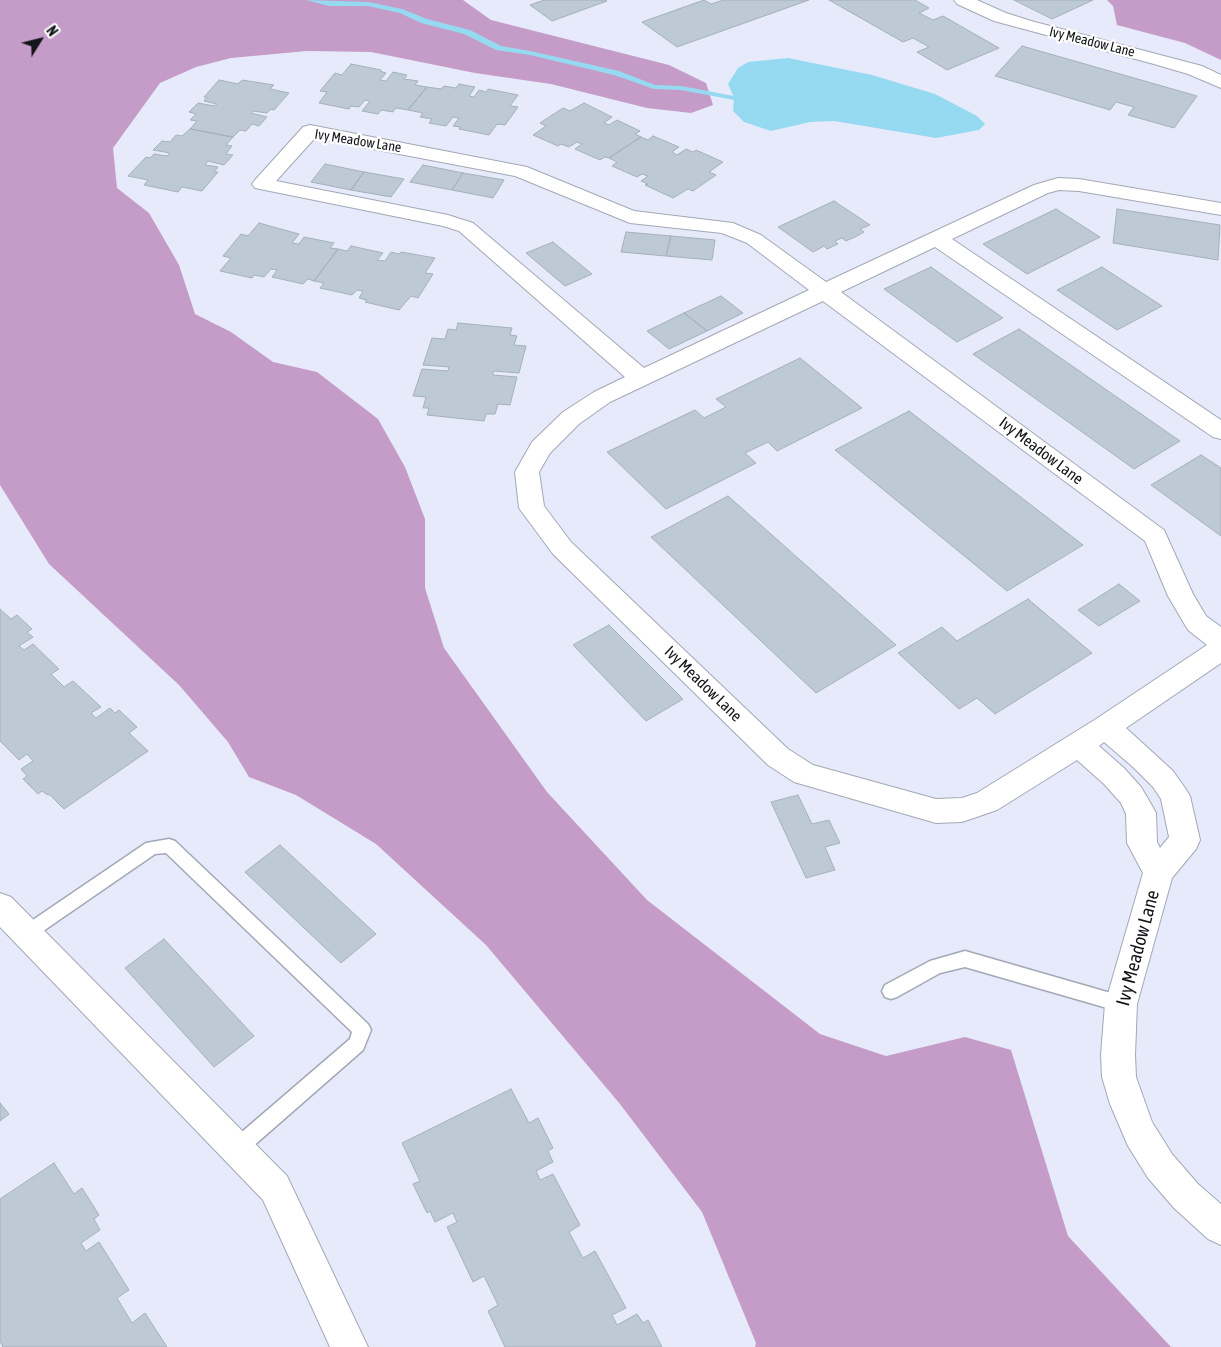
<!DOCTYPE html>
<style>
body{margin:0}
#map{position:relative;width:1221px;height:1347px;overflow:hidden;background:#e6eafa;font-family:"Asap Condensed",sans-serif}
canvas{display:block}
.north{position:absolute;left:15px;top:15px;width:50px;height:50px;-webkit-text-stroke:4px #fff;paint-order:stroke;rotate:54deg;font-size:14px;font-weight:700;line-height:20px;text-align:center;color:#13151a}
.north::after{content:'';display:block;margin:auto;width:18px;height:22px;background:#13151a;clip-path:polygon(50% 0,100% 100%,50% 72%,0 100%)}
</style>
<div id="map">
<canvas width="1221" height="1347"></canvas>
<div class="north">N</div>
</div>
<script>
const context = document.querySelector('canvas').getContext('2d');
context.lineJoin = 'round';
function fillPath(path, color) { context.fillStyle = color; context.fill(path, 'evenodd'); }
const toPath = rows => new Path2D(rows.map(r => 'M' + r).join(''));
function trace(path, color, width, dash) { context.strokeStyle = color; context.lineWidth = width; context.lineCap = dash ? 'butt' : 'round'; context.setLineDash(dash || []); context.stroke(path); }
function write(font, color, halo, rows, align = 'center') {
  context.font = font + ' "Asap Condensed",sans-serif'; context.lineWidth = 4.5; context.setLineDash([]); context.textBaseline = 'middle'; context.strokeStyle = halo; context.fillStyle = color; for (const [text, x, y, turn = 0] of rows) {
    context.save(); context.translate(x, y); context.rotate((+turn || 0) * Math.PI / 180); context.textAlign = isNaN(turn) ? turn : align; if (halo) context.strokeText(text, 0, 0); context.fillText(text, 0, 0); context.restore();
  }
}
fillPath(toPath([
 [0,0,463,0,491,20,669,65,706,83,713,105,691,113,647,108,551,84,475,73,371,52,307,51,231,58,196,67,160,83,113,148,117,188,149,213,179,265,195,314,231,332,273,362,317,372,378,419,405,467,425,519,425,588,444,648,547,792,647,900,820,1034,886,1056,965,1037,1011,1050,1068,1236,1171,1347,755,1347,756,1343,702,1212,620,1104,486,945,376,844,296,795,249,777,228,742,179,685,49,564,0,485],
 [1107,0,1221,0,1221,60,1185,43,1117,25,1113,6]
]), '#c59cc8');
fillPath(toPath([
 [788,58,872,75,935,94,977,116,985,124,979,130,936,138,834,121,810,122,771,131,744,122,733,111,734,98,728,84,738,68,748,62]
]), '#96daf2');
fillPath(toPath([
 [306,0,368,2,402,9,427,19,470,30,501,46,530,51,619,71,655,85,681,86,734,96,749,96,753,98,749,100,734,100,681,90,654,89,614,75,530,55,496,50,464,34,421,23,400,13,368,6,329,6,306,0]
]), '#96daf2');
const building = toPath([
 [544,0,605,0,607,1,552,21,530,5,544,0],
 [704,0,711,4,724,0,809,0,677,47,642,22,704,0],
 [829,0,915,0,929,8,919,13,933,20,943,16,999,48,947,70,917,52,929,47,913,38,903,42,829,0],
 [1014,0,1093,0,1052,19,1014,0],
 [1022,46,1197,96,1174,128,1128,115,1134,107,1116,102,1110,110,995,76,1022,46],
 [351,64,381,70,380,71,386,73,380,80,386,81,393,72,407,75,404,79,418,81,415,85,427,87,408,110,396,108,393,112,381,110,378,114,362,111,370,101,365,100,359,107,351,106,349,109,319,103,327,92,320,91,335,73,342,75,351,64],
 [219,80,238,84,242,80,274,85,270,89,289,93,274,110,271,109,267,113,253,111,251,113,267,117,259,126,252,124,246,131,240,130,233,137,190,129,197,121,190,120,196,114,189,112,198,103,214,106,217,104,204,101,207,97,204,97,219,80],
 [459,84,475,87,469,96,474,97,479,90,486,92,488,89,518,95,510,106,518,107,505,125,497,124,489,135,459,129,460,127,453,126,459,118,453,117,446,126,429,123,432,119,420,117,423,113,408,110,427,87,441,89,444,86,456,88,459,84],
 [584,103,612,117,604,123,609,125,617,120,640,131,635,134,641,137,609,158,605,157,600,160,575,149,582,144,577,142,569,147,561,144,558,146,533,135,546,126,540,123,563,108,570,111,584,103],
 [190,129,233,137,226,145,232,146,226,154,233,155,224,165,208,161,205,165,218,167,214,172,218,172,202,191,182,187,178,192,144,185,148,180,128,176,146,157,150,158,154,154,167,156,170,153,153,150,162,141,170,142,176,135,182,136,190,129],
 [653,136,679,147,672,152,677,155,686,149,693,152,696,150,723,162,709,172,716,175,693,191,688,189,673,198,645,185,648,184,641,181,648,176,642,174,637,177,612,166,617,162,609,158,641,137,648,140,653,136],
 [325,164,364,172,351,190,311,182,325,164],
 [423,165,463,173,452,190,410,182,423,165],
 [364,172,404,179,391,197,351,190,364,172],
 [463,173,504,180,493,198,452,190,463,173],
 [834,201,870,225,860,229,864,232,857,236,846,241,842,238,835,241,838,244,827,249,824,246,813,252,778,227,834,201],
 [1056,209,1100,237,1027,274,983,244,1056,209],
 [1117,209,1220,225,1218,260,1113,243,1117,209],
 [259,223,299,234,292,243,299,244,304,237,334,243,330,248,338,249,314,281,308,279,303,284,272,277,277,270,271,269,264,277,254,275,252,278,220,271,231,258,223,256,241,234,248,236,259,223],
 [626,232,671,236,666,256,621,252,626,232],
 [671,236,715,240,712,260,666,256,671,236],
 [553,242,592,274,565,286,526,253,553,242],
 [351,246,383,253,377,260,385,261,391,252,399,254,401,252,435,258,425,273,433,274,418,298,411,296,399,310,365,302,367,300,359,298,363,291,357,290,352,295,320,288,324,283,314,281,338,249,347,251,351,246],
 [931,267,1003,318,957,342,884,289,931,267],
 [1102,267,1162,306,1117,330,1057,290,1102,267],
 [721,296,743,313,707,331,684,313,721,296],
 [684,313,707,331,669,349,647,331,684,313],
 [458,323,512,328,510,335,517,336,514,345,526,346,519,373,493,371,493,375,517,377,510,405,498,404,495,414,486,414,484,421,427,415,429,408,423,408,426,397,413,396,422,369,448,371,449,367,423,365,432,338,445,339,448,329,456,330,458,323],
 [1019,329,1180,441,1134,469,973,354,1019,329],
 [800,358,862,408,777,451,768,442,745,453,756,463,666,509,607,452,695,410,704,418,726,407,716,399,800,358],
 [909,411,1083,545,1007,591,835,450,909,411],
 [1201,455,1221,468,1221,536,1151,485,1201,455],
 [728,496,896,645,816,693,651,537,728,496],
 [1119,584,1140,601,1099,626,1078,610,1119,584],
 [1028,599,1092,653,995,714,977,698,959,709,898,653,942,627,957,641,1028,599],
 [0,609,11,619,17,615,32,629,27,632,33,637,19,646,24,650,33,644,59,669,51,674,64,687,73,681,101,707,91,713,96,718,110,708,115,713,119,710,137,727,129,733,148,751,64,809,50,795,46,794,42,791,38,794,23,779,27,776,21,769,33,761,27,754,19,760,0,741,0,609],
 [609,625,683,699,646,721,573,645,609,625],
 [798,795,812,824,829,820,840,843,825,847,835,870,806,878,771,802,798,795],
 [280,845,376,934,341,963,245,872,280,845],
 [164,939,254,1036,214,1067,125,968,164,939],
 [511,1089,529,1123,538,1118,553,1148,548,1151,553,1162,536,1171,540,1180,553,1174,580,1225,569,1232,583,1258,595,1251,626,1308,612,1315,617,1325,637,1314,643,1323,648,1320,662,1347,505,1347,488,1311,498,1305,484,1276,473,1282,447,1227,457,1222,453,1213,435,1222,430,1211,427,1213,413,1184,420,1181,402,1143,511,1089],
 [0,1103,9,1114,0,1121,0,1103],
 [54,1163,74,1194,82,1188,99,1215,94,1219,100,1230,81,1243,86,1251,99,1242,129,1290,117,1298,132,1323,145,1313,167,1347,3,1347,0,1341,0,1199,54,1163]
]);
fillPath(building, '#bdc9d5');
trace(building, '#a4b0bc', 1);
const lane = toPath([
 [169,839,175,841,368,1024,371,1030,363,1050,243,1155,236,1158,229,1155,227,1149,229,1143,350,1039,352,1032,166,853,155,854,33,938,27,940,21,938,18,933,21,928,146,843,169,839],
 [965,951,1121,996,1127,998,1130,1004,1127,1010,1121,1012,965,967,940,973,897,997,891,999,885,997,882,991,885,985,930,961,965,951]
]);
const street = toPath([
 [954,0,977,0,1006,13,1031,21,1202,66,1221,75,1221,88,1188,74,1154,64,994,21,957,4,954,0],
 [310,125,527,167,634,211,733,223,761,235,826,282,1034,185,1058,178,1079,179,1221,203,1221,215,1079,191,1059,190,1048,193,952,239,1221,420,1221,439,1213,437,935,247,841,292,1164,530,1193,594,1206,616,1221,627,1221,663,1126,728,1173,771,1185,788,1190,796,1200,840,1196,849,1172,878,1137,1004,1135,1055,1136,1077,1152,1122,1172,1154,1198,1184,1221,1204,1221,1245,1208,1239,1174,1208,1148,1178,1128,1146,1110,1104,1102,1077,1101,1055,1105,1004,1143,873,1127,843,1126,814,1121,803,1104,784,1077,760,997,810,962,822,936,823,794,782,768,765,553,554,519,508,515,472,532,442,563,412,594,392,625,377,459,231,443,226,255,188,252,184,255,180,303,127,310,125],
 [315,138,515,176,630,223,722,233,747,243,809,290,644,368,473,223,448,215,276,181,315,138],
 [823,301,1145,541,1168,596,1188,630,1207,645,1096,719,977,793,962,798,936,799,813,765,788,749,571,542,544,506,539,472,550,453,579,424,610,402,823,301],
 [1104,742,1133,767,1153,787,1161,799,1169,837,1160,848,1157,842,1156,813,1151,804,1141,787,1124,768,1099,746,1104,742],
 [0,893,11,897,287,1176,368,1347,330,1347,263,1200,0,927,0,893]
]);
trace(lane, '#a3a8b6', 3);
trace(street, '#a3a8b6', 2);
fillPath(lane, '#fff');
fillPath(street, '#fff');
write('14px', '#13151a', '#fff', [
 ["Ivy Meadow Lane",1092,42,14],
 ["Ivy Meadow Lane",358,141,9]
]);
write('16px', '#13151a', '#fff', [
 ["Ivy Meadow Lane",1041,451,37],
 ["Ivy Meadow Lane",703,684,44]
]);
write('19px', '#13151a', '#fff', [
 ["Ivy Meadow Lane",1138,948,-75]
]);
</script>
